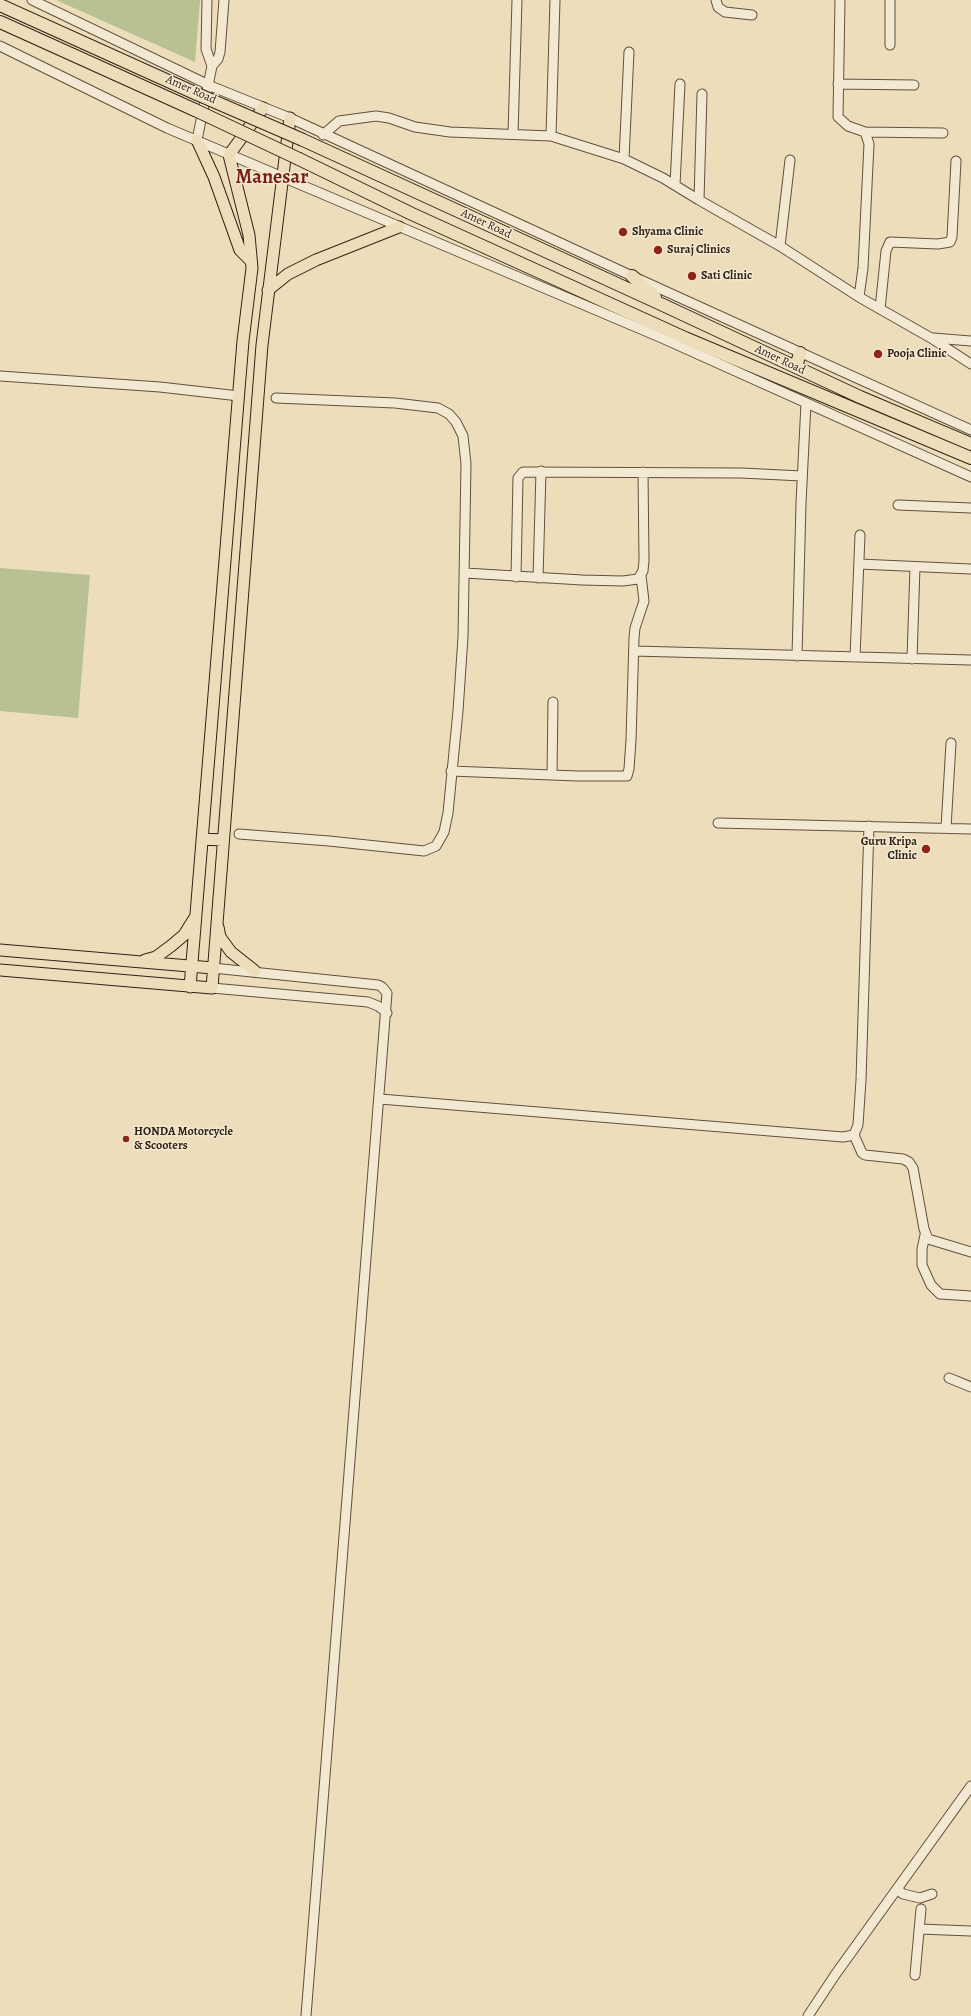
<!DOCTYPE html>
<style>
body{margin:0}
canvas{display:block;background:#edddba}
</style>
<canvas width="971" height="2016"></canvas>
<script>
const context = document.querySelector('canvas').getContext('2d');
context.lineJoin = 'round';
function fillPath(path, color) { context.fillStyle = color; context.fill(path, 'evenodd'); }
const toPath = rows => new Path2D(rows.map(r => 'M' + r).join(''));
function trace(path, color, width, dash) { context.strokeStyle = color; context.lineWidth = width; context.lineCap = dash ? 'butt' : 'round'; context.setLineDash(dash || []); context.stroke(path); }
function write(font, color, halo, rows, align = 'center') {
  context.font = font + ' Alegreya,serif'; context.lineWidth = 3; context.setLineDash([]); context.textBaseline = 'middle'; context.strokeStyle = halo; context.fillStyle = color; for (const [text, x, y, turn = 0] of rows) {
    context.save(); context.translate(x, y); context.rotate((+turn || 0) * Math.PI / 180); context.textAlign = isNaN(turn) ? turn : align; if (halo) context.strokeText(text, 0, 0); context.fillText(text, 0, 0); context.restore();
  }
}
fillPath(toPath([
 [56,0,200,0,195,62],
 [0,568,90,575,78,718,0,711]
]), '#b7c191');
const minor = toPath([
 [32,0,213,87,290,118,632,276,971,430],
 [207,0,206,49,212,66],
 [716,0,718,7,725,12,752,15],
 [840,0,838,117,848,126,865,132,869,144,863,268,859,297],
 [890,45,890,0],
 [0,46,167,128,662,338,971,477],
 [838,84,914,85],
 [865,132,943,133],
 [513,134,517,0],
 [323,135,339,121,376,116,389,118,415,127,450,132,551,136,624,159,663,178,699,200,780,246,859,297,931,338,971,364],
 [551,136,555,0],
 [197,140,212,66,218,59,220,52,224,0],
 [624,159,629,52],
 [675,185,680,84],
 [699,200,702,94],
 [780,246,790,160],
 [880,309,886,251,890,242,938,244,950,242,952,237,956,161],
 [933,338,971,341],
 [0,376,160,387,239,396],
 [898,505,971,508],
 [859,564,971,569],
 [465,573,582,580,623,581,638,579,643,571,644,560,643,472],
 [516,577,518,478,523,472,741,473,802,476],
 [538,578,541,471],
 [634,651,971,660],
 [797,656,801,503,806,403],
 [855,657,860,535],
 [912,659,915,567],
 [451,771,577,776,627,776,629,769,631,740,634,638,635,628,644,601,641,576],
 [552,775,553,702],
 [718,823,971,829],
 [946,828,951,743],
 [239,834,329,841,424,851,436,846,444,832,448,813,458,711,463,637,466,464,463,436,456,422,449,414,438,408,395,403,276,398],
 [213,968,378,985,382,987,387,993,306,2016],
 [212,988,368,1002,378,1006,387,1013],
 [380,1099,843,1137,854,1135,858,1125,861,1080,869,826],
 [854,1135,862,1153,865,1155,903,1159,909,1162,913,1168,924,1229,928,1239,971,1252],
 [925,1235,922,1249,922,1265,931,1285,940,1294,971,1296],
 [949,1378,971,1387],
 [897,1889,903,1894,920,1898,932,1894],
 [919,1929,971,1931],
 [915,1975,921,1909],
 [808,2016,835,1975,971,1786]
]);
const major = toPath([
 [197,140,214,177,240,250,251,261],
 [268,290,288,274,316,260,399,227],
 [202,839,223,840],
 [218,927,220,937,231,952,255,971],
 [0,950,213,968],
 [145,960,156,957,171,946,184,935,194,919],
 [0,970,212,988,262,345,290,118],
 [190,987,243,341,252,268,249,235,229,155,263,108]
]);
const highway = toPath([
 [0,5,197,94],
 [0,22,195,110],
 [303,140,663,305,860,397,971,444],
 [299,159,412,214,685,338,971,458],
 [632,276,655,297],
 [796,367,800,353]
]);
trace(minor, '#61513e', 11);
trace(major, '#322215', 13);
trace(highway, '#322215', 14);
trace(minor, '#f3e9d2', 9);
trace(major, '#edddba', 11);
trace(highway, '#edddba', 12);
const highwayBridge = toPath([
 [197,94,303,140],
 [195,110,299,159]
]);
trace(highwayBridge, '#322215', 14, []);
trace(highwayBridge, '#edddba', 12);
for (const [x, y, r, color] of [
 [623,232,5,"#8f2418"],
 [658,250,5,"#8f2418"],
 [692,276,5,"#8f2418"],
 [878,354,5,"#8f2418"],
 [926,849,5,"#8f2418"],
 [126,1139,4,"#8f2418"]
]) { const dot = new Path2D(); dot.arc(x, y, r, 0, 2 * Math.PI); context.fillStyle = color; context.fill(dot); trace(dot, '#f3e9d2', 1.5); }
write('12px', '#322215', '#f3e9d2', [
 ["Amer Road",191,90,24],
 ["Amer Road",486,224,25],
 ["Amer Road",780,360,25]
]);
write('bold 12px', '#322215', '#f3e9d2', [
 ["Shyama Clinic",632,232],
 ["Suraj Clinics",667,250],
 ["Sati Clinic",701,276],
 ["Pooja Clinic",887,354],
 ["Guru Kripa",917,842,"right"],
 ["Clinic",917,856,"right"],
 ["HONDA Motorcycle",134,1132],
 ["& Scooters",134,1146]
], 'left');
write('bold 20px', '#7a1f14', '#f3e9d2', [
 ["Manesar",272,178]
]);
</script>
